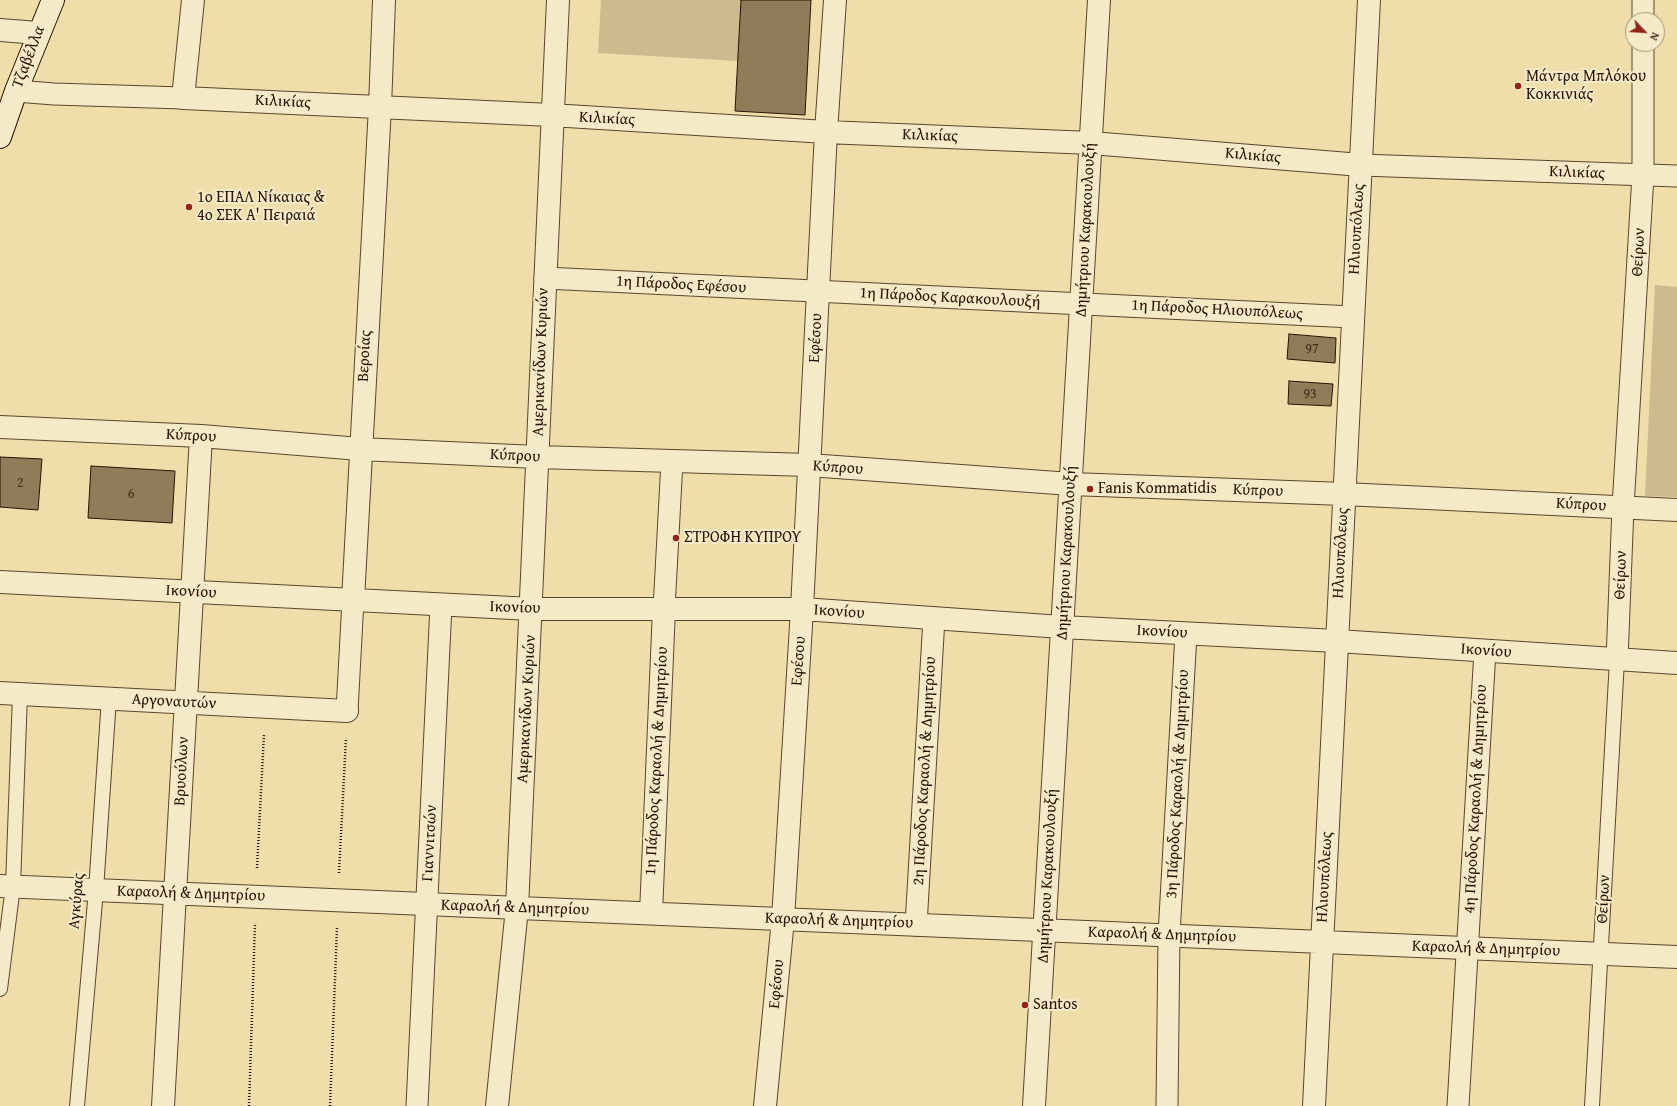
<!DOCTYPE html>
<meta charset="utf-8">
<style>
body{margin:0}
#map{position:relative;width:1677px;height:1106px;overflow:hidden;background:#efdeaa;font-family:"Gentium Book Plus",serif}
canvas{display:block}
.north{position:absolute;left:1625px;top:12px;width:40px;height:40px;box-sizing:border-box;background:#f5eac8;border:1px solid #a39479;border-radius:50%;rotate:115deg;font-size:11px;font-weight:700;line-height:16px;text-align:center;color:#271303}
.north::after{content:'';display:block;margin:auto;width:14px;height:18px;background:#8f2418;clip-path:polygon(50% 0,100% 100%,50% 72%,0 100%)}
</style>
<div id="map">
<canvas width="1677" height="1106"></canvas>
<div class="north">N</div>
</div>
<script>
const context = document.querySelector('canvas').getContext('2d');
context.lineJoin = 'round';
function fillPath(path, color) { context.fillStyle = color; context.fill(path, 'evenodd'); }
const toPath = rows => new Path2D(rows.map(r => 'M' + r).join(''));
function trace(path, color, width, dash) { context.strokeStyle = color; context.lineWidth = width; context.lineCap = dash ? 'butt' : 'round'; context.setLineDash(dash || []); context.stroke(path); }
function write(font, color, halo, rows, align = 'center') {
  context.font = font + ' "Gentium Book Plus",serif'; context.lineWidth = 4; context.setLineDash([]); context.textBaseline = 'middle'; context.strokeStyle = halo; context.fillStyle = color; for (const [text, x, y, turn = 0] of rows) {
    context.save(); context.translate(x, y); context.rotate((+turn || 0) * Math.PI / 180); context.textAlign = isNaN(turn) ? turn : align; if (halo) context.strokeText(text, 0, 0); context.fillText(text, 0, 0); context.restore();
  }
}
fillPath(toPath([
 [601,0,741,0,738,61,598,53],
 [1655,285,1677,287,1677,497,1645,496]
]), '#cdbb8e');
const building = toPath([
 [741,0,811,0,805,115,735,111,741,0],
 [1289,334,1336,338,1335,363,1287,359,1289,334],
 [1289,381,1333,384,1331,406,1288,404,1289,381],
 [0,457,42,459,38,510,0,507,0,457],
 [91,466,175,471,172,523,88,518,91,466]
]);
fillPath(building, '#8f7d5a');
trace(building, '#271303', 1);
const service = toPath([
 [0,989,13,886,20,694],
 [77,1106,96,890,109,698],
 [1592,1106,1617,660]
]);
const pedestrian = toPath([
 [1643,20,1643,0],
 [16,91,54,94,183,98],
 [1361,165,1677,176],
 [545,278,1353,317],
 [664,609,672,461],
 [1617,660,1623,507,1643,175,1643,44],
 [347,711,353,600],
 [916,925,934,618],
 [417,1106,441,605],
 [1167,1106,1169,935,1186,634],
 [1458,1106,1485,651]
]);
const minor = toPath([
 [193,0,183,98,551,115,826,132,1091,143,1361,165],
 [0,427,201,436,360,449,537,457,809,465,1071,484,1344,494,1677,510],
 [0,582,532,609,802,609,1062,627,1337,641,1677,663],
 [353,600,380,107,384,0],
 [0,693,347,711],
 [0,886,1677,957],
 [651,913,664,609],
 [163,1106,201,436],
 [497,1106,517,908,558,0],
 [765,1106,783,919,802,609,826,132,835,0],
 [1034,1106,1099,0],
 [1314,1106,1369,0]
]);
const tertiary = toPath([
 [0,30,38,33]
]);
const secondary = toPath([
 [0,137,16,91,53,0]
]);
trace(service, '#59462d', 16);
trace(pedestrian, '#59462d', 23);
trace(minor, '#59462d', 24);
trace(tertiary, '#59462d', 24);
trace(secondary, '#271303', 24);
trace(toPath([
 [257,868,264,734],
 [339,873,346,738],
 [249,1106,255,923],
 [330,1106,337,928]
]), '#271303', 2.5, [1, 2]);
trace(service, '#f5eac8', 14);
trace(pedestrian, '#f5eac8', 21);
trace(minor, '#f5eac8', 22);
trace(tertiary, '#f5eac8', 22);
trace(secondary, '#f5eac8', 22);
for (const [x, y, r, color] of [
 [1518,86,4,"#8f2418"],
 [189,207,4,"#8f2418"],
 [1090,489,4,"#8f2418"],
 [676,538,4,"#8f2418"],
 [1025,1005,4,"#8f2418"]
]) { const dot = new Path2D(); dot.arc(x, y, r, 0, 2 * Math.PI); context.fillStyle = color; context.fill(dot); trace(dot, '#f5eac8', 1.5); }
write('14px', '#412e19', null, [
 ["97",1312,349],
 ["93",1310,394],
 ["2",20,483],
 ["6",131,494]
]);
write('16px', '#271303', '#f5eac8', [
 ["Τζαβέλλα",29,57,-69],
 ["Κιλικίας",283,102,3],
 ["Κιλικίας",607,119,3],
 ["Κιλικίας",930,136,2],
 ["Κιλικίας",1253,156,5],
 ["Κιλικίας",1577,173,2],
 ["Ηλιουπόλεως",1357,229,-87],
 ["Δημήτριου Καρακουλουξή",1086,230,-87],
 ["Θείρων",1639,252,-87],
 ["1η Πάροδος Εφέσου",681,285,3],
 ["1η Πάροδος Καρακουλουξή",950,298,3],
 ["1η Πάροδος Ηλιουπόλεως",1217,310,3],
 ["Εφέσου",816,338,-87],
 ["Βεροίας",365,356,-87],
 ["Αμερικανίδων Κυριών",541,362,-88],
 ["Κύπρου",191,436,3],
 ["Κύπρου",515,456,3],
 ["Κύπρου",838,468,4],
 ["Κύπρου",1258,491,2],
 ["Κύπρου",1581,505,3],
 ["Δημήτριου Καρακουλουξή",1067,553,-87],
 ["Ηλιουπόλεως",1341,553,-87],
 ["Θείρων",1621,575,-88],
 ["Ικονίου",191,592,3],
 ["Ικονίου",515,608,2],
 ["Ικονίου",839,612,4],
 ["Ικονίου",1162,632,3],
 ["Ικονίου",1486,651,4],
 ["Εφέσου",799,661,-86],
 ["Αργοναυτών",174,702,3],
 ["Αμερικανίδων Κυριών",527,709,-87],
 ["1η Πάροδος Καραολή & Δημητρίου",657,761,-87],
 ["Βρυούλων",182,771,-87],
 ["2η Πάροδος Καραολή & Δημητρίου",925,771,-87],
 ["3η Πάροδος Καραολή & Δημητρίου",1178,784,-87],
 ["4η Πάροδος Καραολή & Δημητρίου",1476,799,-87],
 ["Γιαννιτσών",430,843,-87],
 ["Δημήτριου Καρακουλουξή",1048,876,-87],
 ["Ηλιουπόλεως",1325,877,-87],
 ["Καραολή & Δημητρίου",191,894,2],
 ["Θείρων",1604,899,-87],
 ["Αγκύρας",77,901,-85],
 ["Καραολή & Δημητρίου",515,908,2],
 ["Καραολή & Δημητρίου",839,921,2],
 ["Καραολή & Δημητρίου",1162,935,2],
 ["Καραολή & Δημητρίου",1486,949,2],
 ["Εφέσου",777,984,-85]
]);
write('16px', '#271303', '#f5eac8', [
 ["Μάντρα Μπλόκου",1526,77],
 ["Κοκκινιάς",1526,95],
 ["1ο ΕΠΑΛ Νίκαιας &",197,198],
 ["4ο ΣΕΚ Α' Πειραιά",197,216],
 ["Fanis Kommatidis",1098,489],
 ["ΣΤΡΟΦΗ ΚΥΠΡΟΥ",684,538],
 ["Santos",1033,1005]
], 'left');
</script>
